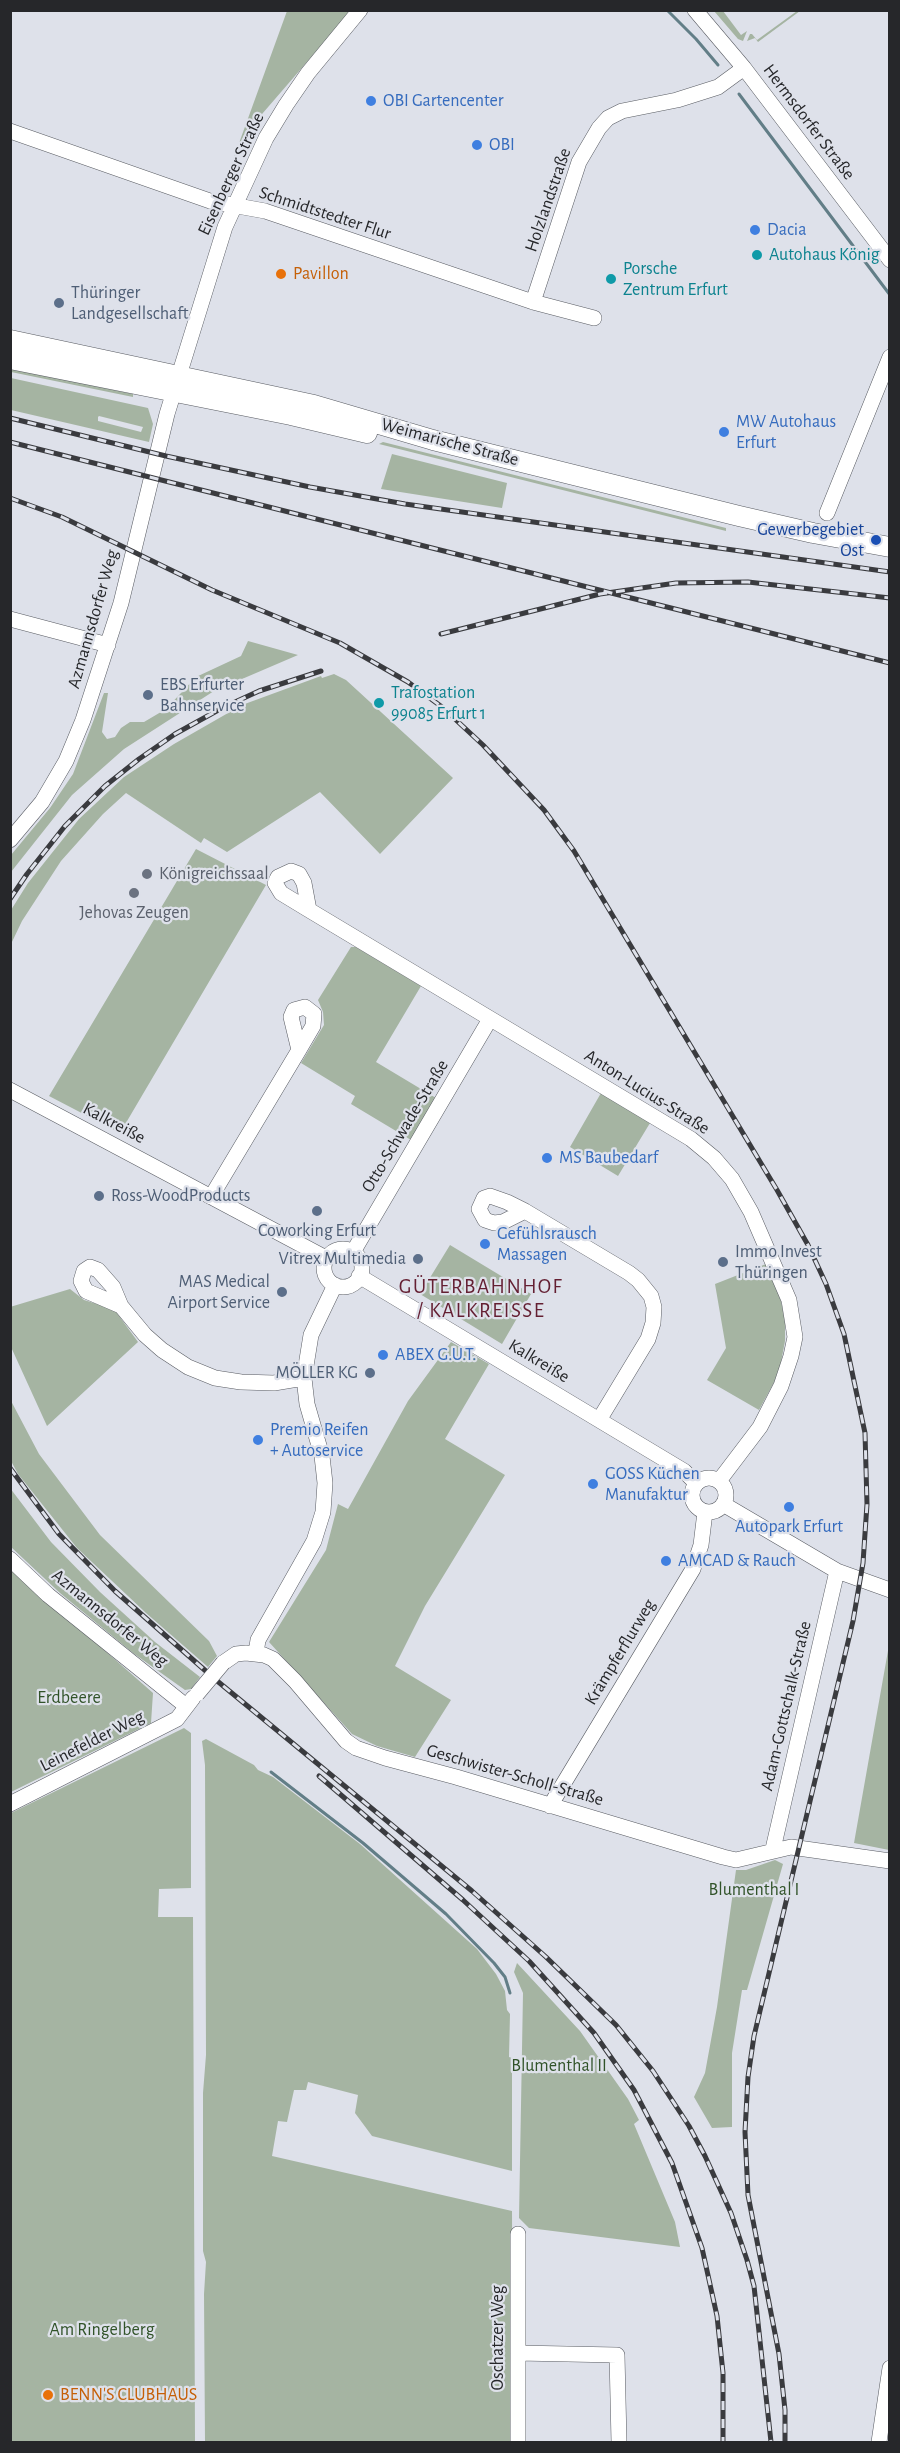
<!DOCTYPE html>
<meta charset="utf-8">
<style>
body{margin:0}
#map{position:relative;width:900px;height:2453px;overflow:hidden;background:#dee1ea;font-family:"Alegreya Sans",sans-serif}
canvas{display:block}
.frame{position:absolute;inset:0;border:12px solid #26272a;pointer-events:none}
</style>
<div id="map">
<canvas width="900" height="2453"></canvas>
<div class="frame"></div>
</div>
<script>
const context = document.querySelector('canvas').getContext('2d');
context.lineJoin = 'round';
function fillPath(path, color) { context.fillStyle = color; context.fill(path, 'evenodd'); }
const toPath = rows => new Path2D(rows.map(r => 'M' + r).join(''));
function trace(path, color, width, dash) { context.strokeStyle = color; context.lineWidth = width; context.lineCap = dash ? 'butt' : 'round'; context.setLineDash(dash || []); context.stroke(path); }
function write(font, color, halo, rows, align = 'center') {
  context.font = font + ' "Alegreya Sans",sans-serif'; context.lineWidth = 4.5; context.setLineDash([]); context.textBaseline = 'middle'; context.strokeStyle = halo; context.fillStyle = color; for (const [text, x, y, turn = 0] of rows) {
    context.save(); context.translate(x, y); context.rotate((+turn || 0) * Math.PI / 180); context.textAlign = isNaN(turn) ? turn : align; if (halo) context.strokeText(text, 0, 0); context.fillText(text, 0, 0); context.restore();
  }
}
fillPath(toPath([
 [287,11,351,11,256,121,230,168],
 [714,11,723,11,741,35,747,31,743,41,738,39],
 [797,11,800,11,758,42,755,38,747,41,750,34,752,34,757,40],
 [10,368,133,394,133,397,11,372],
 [11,378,148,408,153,424,149,442,11,410],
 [98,417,99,416,143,427,141,432,98,421],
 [383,442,726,528,726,531,379,444],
 [392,454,507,483,502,508,381,489],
 [248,641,298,655,214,691,124,749,72,795,11,872,11,855,50,808,73,774,104,693,108,693,102,732,107,739,115,737,121,728,130,722,144,722,166,709,196,677,241,656],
 [334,674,346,680,453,778,380,854,320,792,227,852,204,838,201,843,126,793,103,814,61,861,22,921,11,944,11,910,28,883,79,819,124,777,174,744,242,705,321,676,322,678],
 [196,849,266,885,120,1133,49,1096],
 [351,947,356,947,421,986,376,1062,436,1098,411,1140,351,1104,355,1096,301,1063,324,1025,323,1012,318,1000],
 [601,1093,650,1123,618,1176,570,1147],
 [450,1245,531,1294,502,1344,420,1294],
 [766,1264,780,1297,785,1320,785,1341,779,1373,759,1410,707,1380,726,1348,715,1284],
 [70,1289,84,1300,114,1309,138,1342,47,1426,11,1347,10,1307],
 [451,1342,489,1364,445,1439,505,1475,425,1606,395,1666,451,1700,415,1757,377,1746,352,1734,269,1642,326,1550,338,1504,348,1509,408,1401],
 [10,1399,39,1454,100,1535,209,1641,217,1656,208,1667,146,1613,77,1548,18,1474,11,1461],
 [10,1488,51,1542,100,1592,155,1642,200,1677,191,1689,185,1690,133,1653,60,1593,11,1547],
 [10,1567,153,1693,151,1723,11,1792],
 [889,1645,890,1850,889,1850,854,1843],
 [184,1728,191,1733,191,1888,159,1889,158,1917,193,1917,195,2442,11,2442,11,1813],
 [206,1739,254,1765,258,1770,273,1777,360,1844,477,1949,496,1974,505,1991,507,2010,510,2014,509,2057,512,2058,512,2171,372,2136,355,2113,358,2095,308,2082,306,2090,294,2090,287,2122,278,2121,272,2156,512,2211,513,2442,205,2442,204,2294,206,2262,203,2251,203,2093,206,2055,205,1765,202,1741],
 [775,1860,783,1864,747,1990,742,1990,732,2053,732,2127,712,2128,694,2097,705,2073,717,2007,736,1870,746,1870],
 [517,1963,580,2031,628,2099,639,2120,634,2124,675,2222,680,2247,529,2228,519,2218,523,1993,514,1972]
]), '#a5b4a2');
trace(toPath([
 [667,10,696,39,718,65],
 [739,94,890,295],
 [271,1772,363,1843,446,1914,494,1963,505,1977,510,1993]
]), '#627e87', 3);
const minor = toPath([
 [695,10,744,68,890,260],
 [10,131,210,201,265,211,533,302,594,318],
 [533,302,579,162,599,128,608,118,622,111,677,100,718,87,744,68],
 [827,513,890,357],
 [10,619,108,645],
 [10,840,42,802,66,761,83,720,121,603,167,414,225,227,266,138,286,105,308,73,360,10],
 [309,910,281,893,275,883,278,877,291,871,299,874,304,883,309,910,691,1139,714,1158,732,1179,751,1212,789,1300,795,1337,791,1356,781,1386,760,1427,719,1481],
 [10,1090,326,1258],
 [211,1197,299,1050,313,1026,314,1014,305,1007,294,1010,291,1017,299,1050],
 [525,1211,503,1222,494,1223,485,1220,479,1209,484,1198,490,1196,507,1202,525,1211,629,1273,638,1280,651,1296,654,1307,653,1323,648,1339,599,1420],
 '324 1268a19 19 0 1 1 38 0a19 19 0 1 1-38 0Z',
 [353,1252,490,1019],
 [359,1276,684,1471,696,1483],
 [121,1306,86,1291,81,1281,84,1271,90,1267,98,1270,113,1287,121,1306,145,1335,162,1350,188,1367,215,1378,241,1382,274,1383,304,1378],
 '692 1495a17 17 0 1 1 34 0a17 17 0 1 1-34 0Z',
 [723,1504,837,1571,890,1590],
 [10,1559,48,1595,186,1706],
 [256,1653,258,1640,314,1541,323,1512,325,1483,322,1456,307,1404,304,1378,311,1335,335,1285],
 [223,1663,236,1654,246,1653,264,1655,273,1659,295,1681,346,1741,356,1748,385,1758,456,1777,723,1857,736,1860,791,1847,890,1861],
 [10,1804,177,1719,193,1698],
 [550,1806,693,1569,701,1545,705,1512],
 [773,1849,837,1571],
 [518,2234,518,2442],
 [518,2353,617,2355,619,2442],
 [879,2442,890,2368]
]);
const major = toPath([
 [10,340,314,405,433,440,739,516,813,533,890,547],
 [10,359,291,415,367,433]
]);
trace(minor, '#595c63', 16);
trace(major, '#595c63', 21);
trace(minor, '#fff', 15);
trace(major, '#fff', 20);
const rail = toPath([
 [10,418,166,456,310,487,405,504,890,572],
 [10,442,890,663],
 [10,498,62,517,212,590,340,643,408,682,442,707,483,745,544,810,574,851,777,1190,808,1245,826,1284,844,1334,865,1433,867,1504,863,1563,853,1621,754,2036,748,2077,745,2132,748,2195,779,2354,785,2410,785,2442],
 [441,634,600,594,676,583,748,582,890,598],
 [10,899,27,874,65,826,105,786,139,759,175,734,222,708,259,691,321,671],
 [10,1468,59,1534,115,1591,216,1680,472,1891,546,1957,616,2025,653,2071,689,2126,705,2156,731,2213,747,2260,754,2286,771,2442],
 [319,1776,463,1900,529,1961,594,2033,634,2090,672,2163,702,2248,717,2316,723,2373,723,2442]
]);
trace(rail, '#3a3b3f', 5);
trace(rail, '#dee1ea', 3, [9]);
const minorBridge = toPath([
 [197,1694,223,1663]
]);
trace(minorBridge, '#595c63', 16, []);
trace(minorBridge, '#fff', 15);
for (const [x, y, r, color] of [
 [371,101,6,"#3f7fe0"],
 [477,145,6,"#3f7fe0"],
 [755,230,6,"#3f7fe0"],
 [757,255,6,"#0f9aa8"],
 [281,274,6,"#e8710a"],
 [611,279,6,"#0f9aa8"],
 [59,303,6,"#5c6f8a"],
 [724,432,6,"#3f7fe0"],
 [876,540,6,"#1a4fb4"],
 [148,695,6,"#5c6f8a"],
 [379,703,6,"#0f9aa8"],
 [147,874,6,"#6b7280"],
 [134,893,6,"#6b7280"],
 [547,1158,6,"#3f7fe0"],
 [99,1196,6,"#5c6f8a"],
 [317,1211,6,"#5c6f8a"],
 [485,1244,6,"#3f7fe0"],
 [418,1259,6,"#5c6f8a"],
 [723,1262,6,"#5c6f8a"],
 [282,1292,6,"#5c6f8a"],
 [383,1355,6,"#3f7fe0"],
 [370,1373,6,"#5c6f8a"],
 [258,1440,6,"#3f7fe0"],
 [593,1484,6,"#3f7fe0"],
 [789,1507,6,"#3f7fe0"],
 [666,1561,6,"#3f7fe0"],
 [48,2395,6,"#e8710a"]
]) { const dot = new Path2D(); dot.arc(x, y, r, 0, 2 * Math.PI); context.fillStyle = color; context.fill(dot); trace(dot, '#dee1ea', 2); }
write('18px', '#366cbe', '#dee1ea', [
 ["OBI Gartencenter",383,101],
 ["OBI",489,145],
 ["Dacia",767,230],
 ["MW Autohaus",736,422],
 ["Erfurt",736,443],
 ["MS Baubedarf",559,1158],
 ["Gefühlsrausch",497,1234],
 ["Massagen",497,1255],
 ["ABEX G.U.T.",395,1355],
 ["Premio Reifen",270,1430],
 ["+ Autoservice",270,1451],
 ["GOSS Küchen",605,1474],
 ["Manufaktur",605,1495],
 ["Autopark Erfurt",789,1527,"center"],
 ["AMCAD & Rauch",678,1561]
], 'left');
write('18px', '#26272a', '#dee1ea', [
 ["Hermsdorfer Straße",809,122,53],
 ["Eisenberger Straße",231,174,-65],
 ["Holzlandstraße",548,200,-71],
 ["Schmidtstedter Flur",325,213,18],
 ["Weimarische Straße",450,442,15],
 ["Azmannsdorfer Weg",93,619,-74],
 ["Anton-Lucius-Straße",647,1092,32],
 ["Kalkreiße",114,1123,28],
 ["Otto-Schwade-Straße",405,1126,-59],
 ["Kalkreiße",539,1361,31],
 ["Azmannsdorfer Weg",110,1618,39],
 ["Krämpferflurweg",620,1652,-59],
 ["Adam-Gottschalk-Straße",786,1706,-77],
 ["Leinefelder Weg",92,1741,-27],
 ["Geschwister-Scholl-Straße",515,1775,16],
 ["Oschatzer Weg",498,2338,-90]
]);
write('18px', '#0d838f', '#dee1ea', [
 ["Autohaus König",769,255],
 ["Porsche",623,269],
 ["Zentrum Erfurt",623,290],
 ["Trafostation",391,693],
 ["99085 Erfurt 1",391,714]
], 'left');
write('18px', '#c56008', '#dee1ea', [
 ["Pavillon",293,274],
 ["BENN'S CLUBHAUS",60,2395]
], 'left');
write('18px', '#4e5e75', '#dee1ea', [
 ["Thüringer",71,293],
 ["Landgesellschaft",71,314],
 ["EBS Erfurter",160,685],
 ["Bahnservice",160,706],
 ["Ross-WoodProducts",111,1196],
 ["Coworking Erfurt",317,1231,"center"],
 ["Immo Invest",735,1252],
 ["Thüringen",735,1273],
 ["Vitrex Multimedia",406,1259,"right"],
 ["MAS Medical",270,1282,"right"],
 ["Airport Service",270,1303,"right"],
 ["MÖLLER KG",358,1373,"right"]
], 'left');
write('18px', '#164399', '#dee1ea', [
 ["Gewerbegebiet",864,530],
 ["Ost",864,551]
], 'right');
write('18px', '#5b616d', '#dee1ea', [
 ["Königreichssaal",159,874],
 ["Jehovas Zeugen",134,913,"center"]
], 'left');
write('18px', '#315329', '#dee1ea', [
 ["Erdbeere",69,1698],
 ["Blumenthal I",754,1890],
 ["Blumenthal II",559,2066],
 ["Am Ringelberg",102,2330]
]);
context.letterSpacing = '1.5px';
write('21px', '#641f32', '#dee1ea', [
 ["GÜTERBAHNHOF",481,1287],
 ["/ KALKREISSE",481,1311]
]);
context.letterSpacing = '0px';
</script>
